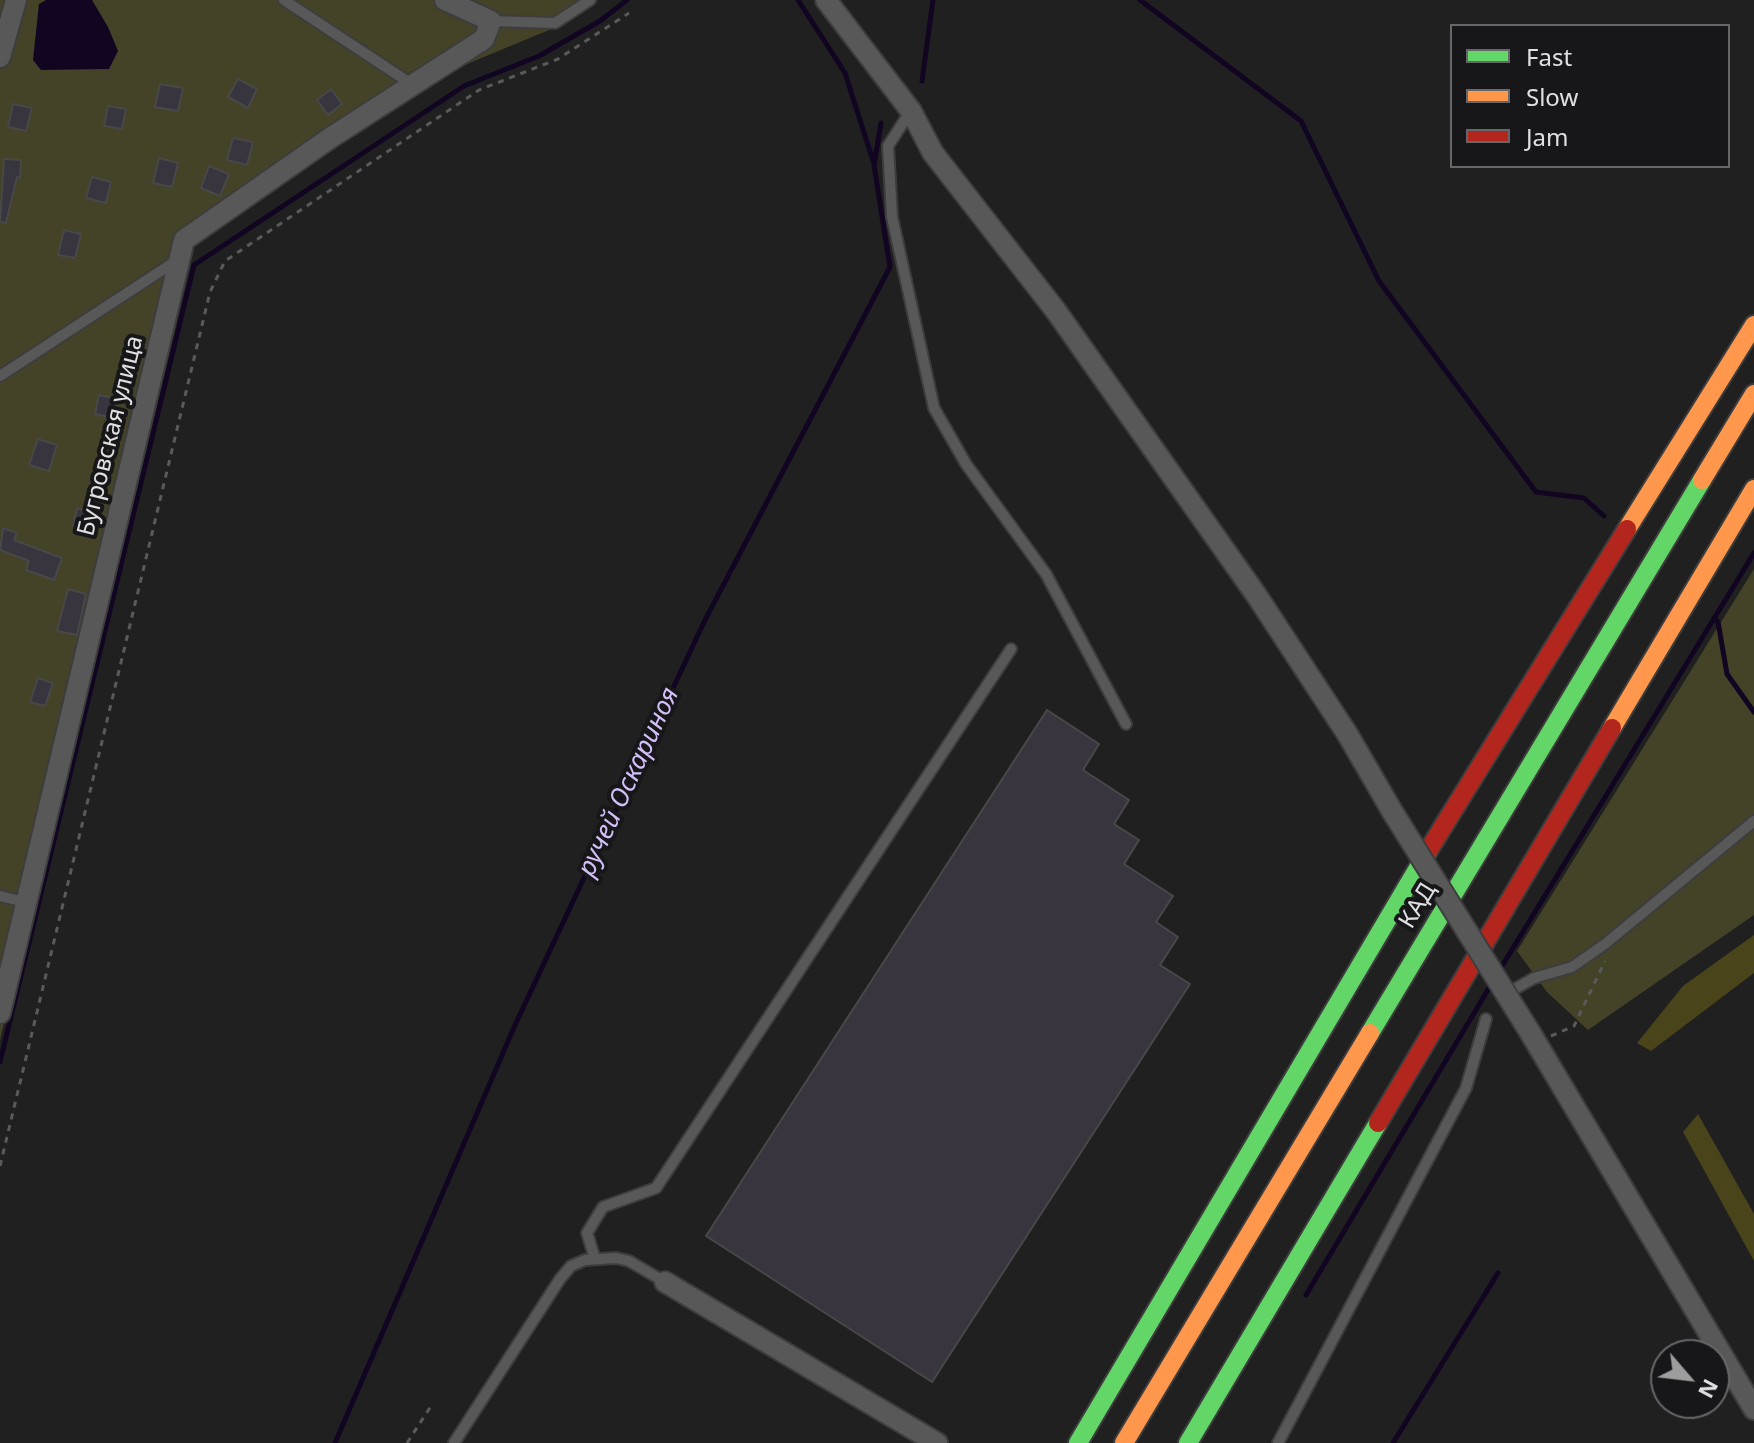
<!DOCTYPE html>
<meta charset="utf-8">
<style>
body{margin:0}
#map{position:relative;width:1754px;height:1443px;overflow:hidden;background:#202021;font-family:"Noto Sans",sans-serif}
canvas{display:block}
.legend{position:absolute;left:1450px;top:24px;width:280px;height:144px;box-sizing:border-box;background:#171619;border:2px solid #676769;margin:0;padding:10px 14px;list-style:none;font-size:24px;color:#e0e0e2}
.legend li{display:flex;align-items:center;gap:16px;height:40px}
.legend b{width:40px;border:2px solid #676769}
.north{position:absolute;left:1650px;top:1339px;width:80px;height:80px;box-sizing:border-box;background:#171619;border:2px solid #676769;border-radius:50%;rotate:118deg;font-size:22px;font-weight:700;line-height:32px;text-align:center;color:#e0e0e2}
.north::after{content:'';display:block;margin:auto;width:28px;height:36px;background:#9d9d9e;clip-path:polygon(50% 0,100% 100%,50% 72%,0 100%)}
</style>
<div id="map">
<canvas width="1754" height="1443"></canvas>
<ul class="legend">
<li><b style="height:10px;background:#63d668"></b>Fast</li>
<li><b style="height:10px;background:#ff974d"></b>Slow</li>
<li><b style="height:10px;background:#b3261e"></b>Jam</li>
</ul>
<div class="north">N</div>
</div>
<script>
const context = document.querySelector('canvas').getContext('2d');
context.lineJoin = 'round';
function fillPath(path, color) { context.fillStyle = color; context.fill(path, 'evenodd'); }
const toPath = rows => new Path2D(rows.map(r => 'M' + r).join(''));
function trace(path, color, width, dash) { context.strokeStyle = color; context.lineWidth = width; context.lineCap = dash ? 'butt' : 'round'; context.setLineDash(dash || []); context.stroke(path); }
function write(font, color, halo, rows, align = 'center') {
  context.font = font + ' "Noto Sans",sans-serif'; context.lineWidth = 8; context.setLineDash([]); context.textBaseline = 'middle'; context.strokeStyle = halo; context.fillStyle = color; for (const [text, x, y, turn = 0] of rows) {
    context.save(); context.translate(x, y); context.rotate((+turn || 0) * Math.PI / 180); context.textAlign = isNaN(turn) ? turn : align; if (halo) context.strokeText(text, 0, 0); context.fillText(text, 0, 0); context.restore();
  }
}
fillPath(toPath([
 [0,0,598,0,549,30,455,69,190,244,0,1040],
 [1754,569,1754,915,1588,1030,1547,992,1517,951]
]), '#444227');
fillPath(toPath([
 [1754,935,1754,973,1651,1051,1637,1043,1683,986],
 [1698,1114,1754,1214,1754,1261,1683,1132]
]), '#494419');
fillPath(toPath([
 [46,0,92,0,108,27,118,51,109,69,41,70,33,60,39,4]
]), '#110522');
trace(toPath([
 [798,0,845,73,873,161],
 [1140,0,1301,121,1379,281,1536,492,1584,498,1604,516],
 [922,81,933,0],
 [1714,618,1718,622,1727,674,1754,712],
 [1499,971,1754,553],
 [0,1062,194,265,464,86,539,56,600,21,627,0],
 [1306,1295,1492,983],
 [335,1443,515,1025,705,620,890,267,874,165,881,123],
 [1393,1443,1498,1273]
]), '#110522', 5);
const building = toPath([
 [238,79,257,89,248,108,228,97,238,79],
 [160,84,183,88,178,111,155,107,160,84],
 [331,89,342,104,328,115,317,100,331,89],
 [13,104,32,108,26,131,8,127,13,104],
 [108,106,126,109,122,129,104,126,108,106],
 [233,138,253,142,247,165,227,160,233,138],
 [159,158,178,163,172,187,153,183,159,158],
 [4,159,21,160,20,178,17,177,6,223,0,222,4,159],
 [209,166,229,174,220,196,201,188,209,166],
 [92,177,111,182,106,203,86,198,92,177],
 [64,230,81,234,75,258,58,255,64,230],
 [99,395,118,399,114,418,95,414,99,395],
 [38,439,57,445,49,471,29,465,38,439],
 [77,508,98,514,93,531,73,526,77,508],
 [3,528,17,533,14,540,62,558,54,580,26,570,29,561,0,550,3,528],
 [68,589,86,594,77,635,57,631,68,589],
 [38,678,53,683,45,706,30,702,38,678],
 [1047,710,1099,744,1083,770,1129,800,1114,824,1139,840,1124,864,1173,896,1156,922,1178,937,1160,965,1190,984,932,1382,706,1236,1047,710]
]);
fillPath(building, '#39353e');
trace(building, '#484849', 2);
const lane = toPath([
 [284,0,413,85],
 [491,21,555,23,590,0],
 [910,112,888,146,892,217,934,408,966,464,1046,574,1126,724],
 [0,376,176,261],
 [0,896,25,902],
 [1513,990,1534,978,1572,967,1605,944,1754,821],
 [595,1259,587,1233,603,1207,656,1188,1011,649],
 [454,1443,560,1279,571,1266,585,1260,616,1258,629,1261,665,1282],
 [1278,1443,1466,1088,1486,1019]
]);
const street = toPath([
 [826,0,911,111,933,153,1056,311,1257,596,1348,735,1392,811],
 [0,57,16,0],
 [0,1013,184,240,330,138,484,39,491,21,445,0],
 [1531,1034,1754,1409],
 [665,1282,937,1443]
]);
const fast = toPath([
 [1370,1033,1702,480],
 [1078,1443,1428,851],
 [1188,1443,1378,1123]
]);
const slow = toPath([
 [1702,480,1754,394],
 [1627,529,1754,325],
 [1612,728,1754,489],
 [1124,1443,1370,1033]
]);
const jam = toPath([
 [1428,851,1627,529],
 [1378,1123,1612,728]
]);
trace(lane, '#3d3d3e', 14);
trace(street, '#3d3d3e', 24);
trace(fast, '#3d3d3e', 22);
trace(slow, '#3d3d3e', 22);
trace(jam, '#3d3d3e', 22);
trace(toPath([
 [1551,1036,1574,1026,1605,961],
 [0,1166,210,292,225,261,479,90,558,59,629,13],
 [407,1443,433,1403]
]), '#5a5a5b', 3, [6, 6]);
trace(lane, '#585859', 10);
trace(street, '#585859', 20);
trace(fast, '#63d668', 18);
trace(slow, '#ff974d', 18);
trace(jam, '#b3261e', 18);
const streetBridge = toPath([
 [1392,811,1531,1034]
]);
trace(streetBridge, '#3d3d3e', 24, []);
trace(streetBridge, '#585859', 20);
write('24px', '#e0e0e2', '#171619', [
 ["Бугровская улица",111,436,-76],
 ["КАД",1418,906,-59]
]);
write('italic 26px', '#d3bff7', '#171619', [
 ["ручей Оскариноя",629,782,-65]
]);
</script>
